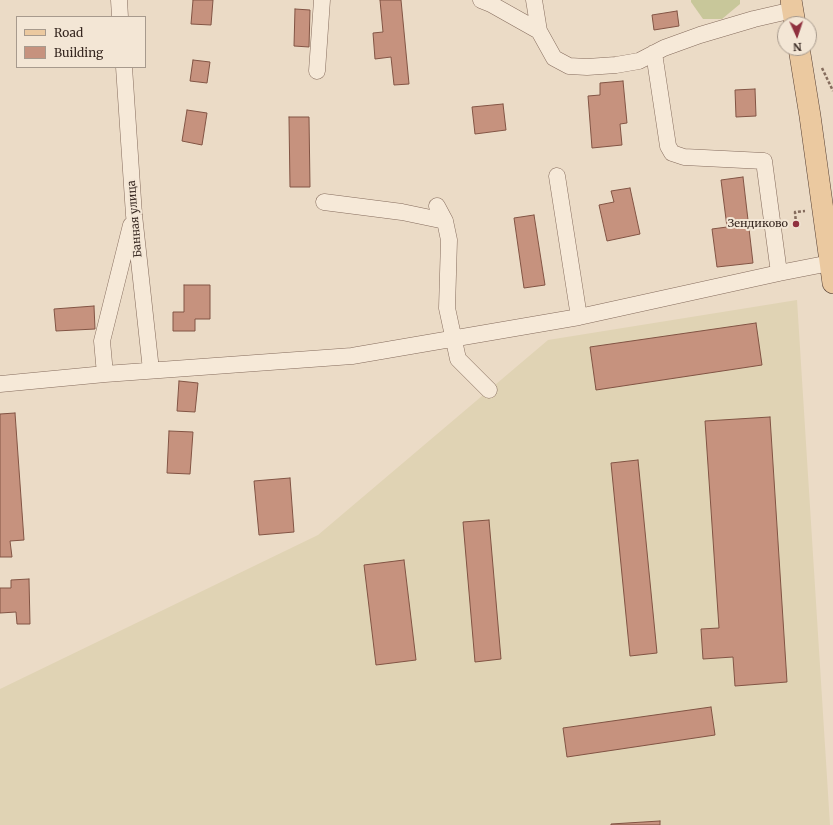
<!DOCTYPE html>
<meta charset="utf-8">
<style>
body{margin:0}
#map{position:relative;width:833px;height:825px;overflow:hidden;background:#ebdbc6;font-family:Merriweather,serif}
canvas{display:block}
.legend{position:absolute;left:16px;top:16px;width:130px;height:52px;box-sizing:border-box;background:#f3e6d5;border:1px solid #a79a8d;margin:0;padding:5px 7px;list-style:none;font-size:12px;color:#362720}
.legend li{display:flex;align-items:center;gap:8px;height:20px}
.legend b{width:20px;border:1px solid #a79a8d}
.north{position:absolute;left:777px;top:16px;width:40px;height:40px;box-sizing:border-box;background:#f3e6d5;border:1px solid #a79a8d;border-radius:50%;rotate:177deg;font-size:11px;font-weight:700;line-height:16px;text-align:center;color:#362720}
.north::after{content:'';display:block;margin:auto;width:14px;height:18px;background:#90313f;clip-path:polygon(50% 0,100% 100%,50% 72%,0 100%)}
</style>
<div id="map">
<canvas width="833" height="825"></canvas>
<ul class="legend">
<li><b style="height:5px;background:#ebc9a0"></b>Road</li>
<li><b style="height:11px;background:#c6927e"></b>Building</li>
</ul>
<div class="north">N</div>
</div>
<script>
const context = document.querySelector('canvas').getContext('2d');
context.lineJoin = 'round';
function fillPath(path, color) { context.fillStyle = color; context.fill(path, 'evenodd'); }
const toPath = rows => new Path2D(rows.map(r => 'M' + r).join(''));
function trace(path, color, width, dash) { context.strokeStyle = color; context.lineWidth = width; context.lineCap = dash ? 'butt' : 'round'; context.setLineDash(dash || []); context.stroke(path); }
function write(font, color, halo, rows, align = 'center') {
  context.font = font + ' Merriweather,serif'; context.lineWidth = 4; context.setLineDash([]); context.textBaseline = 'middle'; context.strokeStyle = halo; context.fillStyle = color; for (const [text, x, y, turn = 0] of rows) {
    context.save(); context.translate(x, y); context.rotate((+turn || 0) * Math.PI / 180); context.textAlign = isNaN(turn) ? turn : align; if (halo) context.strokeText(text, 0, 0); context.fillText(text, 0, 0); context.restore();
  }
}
fillPath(toPath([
 [797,300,830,825,0,825,0,689,318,535,548,340]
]), '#e0d3b4');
fillPath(toPath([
 [691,0,740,0,740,4,722,19,703,19,691,2]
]), '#c8c79a');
const building = toPath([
 [193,0,213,0,211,25,191,24,193,0],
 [380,0,401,0,409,84,394,85,391,57,375,59,373,33,383,32,380,0],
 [295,9,310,10,309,47,294,46,295,9],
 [677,11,679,26,654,30,652,15,677,11],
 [193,60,210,62,207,83,190,81,193,60],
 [623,81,627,123,620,124,622,145,592,148,588,96,600,95,600,83,623,81],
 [755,89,756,116,736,117,735,90,755,89],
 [503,104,506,130,475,134,472,107,503,104],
 [187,110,207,113,202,145,182,141,187,110],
 [289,117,309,117,310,187,290,187,289,117],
 [743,177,753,263,717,267,712,229,727,227,721,180,743,177],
 [630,188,640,234,607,241,599,205,614,202,611,191,630,188],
 [534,215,545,285,524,288,514,218,534,215],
 [184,285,210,285,210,319,195,319,195,331,173,331,173,312,184,312,184,285],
 [94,306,95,329,56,331,54,309,94,306],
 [756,323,762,365,596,390,590,347,756,323],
 [179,381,198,383,195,412,177,411,179,381],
 [15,413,24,540,10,541,12,557,0,557,0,414,15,413],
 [770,417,787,682,735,686,733,657,703,659,701,629,719,628,705,421,770,417],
 [169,431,193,432,190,474,167,473,169,431],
 [638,460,657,653,630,656,611,463,638,460],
 [290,478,294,532,259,535,254,481,290,478],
 [489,520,501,659,475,662,463,522,489,520],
 [404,560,416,660,376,665,364,565,404,560],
 [29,579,30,624,17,624,16,612,0,613,0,588,11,588,11,580,29,579],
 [711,707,715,735,567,757,563,728,711,707],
 [660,821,660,825,611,825,611,824,660,821]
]);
fillPath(building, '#c6927e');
trace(building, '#825444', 1);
const minor = toPath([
 [119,0,120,17],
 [481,0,491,4,539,31,554,58,569,66,587,67,616,65,639,61,664,48,700,35,754,19,793,10],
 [534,0,539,31],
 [654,53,668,146,672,153,684,157,764,161,779,273],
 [124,67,134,215,151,370],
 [317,71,322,0],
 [557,176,579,317],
 [324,202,402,212,445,221],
 [437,206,445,221,449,240,447,308,458,359,489,390],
 [105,374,102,341,131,225],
 [0,384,105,374,352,356,579,317,779,273,830,263]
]);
const major = toPath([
 [791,0,795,24],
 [799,48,810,116,833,283]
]);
trace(minor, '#856c5d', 17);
trace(major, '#533c31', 22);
trace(toPath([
 [822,68,833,91],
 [796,224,795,212,805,211]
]), '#856c5d', 2.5, [3, 2]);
trace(minor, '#f6e9d8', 16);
trace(major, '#ebc9a0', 21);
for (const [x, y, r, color] of [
 [796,224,4,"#90313f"]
]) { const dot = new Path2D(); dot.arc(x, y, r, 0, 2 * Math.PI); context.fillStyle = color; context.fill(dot); trace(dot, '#f3e6d5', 1.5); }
write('11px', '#362720', '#f3e6d5', [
 ["Банная улица",135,219,-95]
]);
write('11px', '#362720', '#f3e6d5', [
 ["Зендиково",788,224]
], 'right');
</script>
